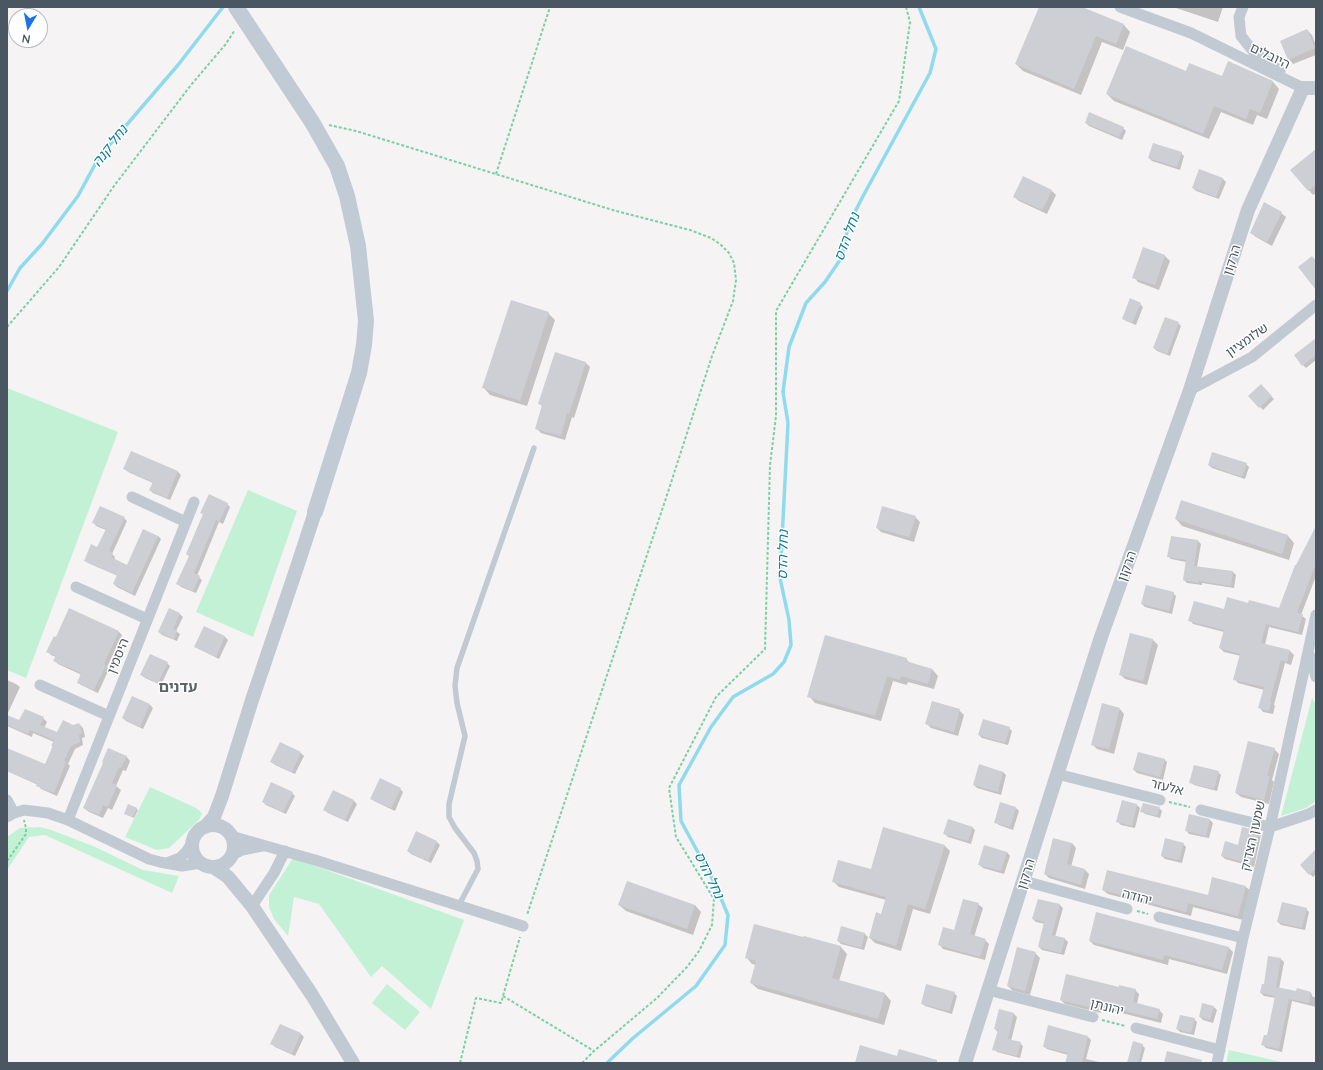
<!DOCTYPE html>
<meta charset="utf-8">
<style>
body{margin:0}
#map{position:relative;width:1323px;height:1070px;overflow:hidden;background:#f5f3f3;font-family:Lato,sans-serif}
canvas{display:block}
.frame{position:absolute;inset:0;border:8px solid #4a5661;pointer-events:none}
.north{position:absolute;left:8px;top:8px;width:40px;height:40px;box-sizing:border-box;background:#fff;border:1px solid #b7bbc0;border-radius:50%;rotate:190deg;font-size:11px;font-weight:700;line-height:16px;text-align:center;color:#4a5661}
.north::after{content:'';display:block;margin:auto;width:14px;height:18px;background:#1a73e8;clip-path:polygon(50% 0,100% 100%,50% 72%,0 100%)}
</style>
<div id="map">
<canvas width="1323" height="1070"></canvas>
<div class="frame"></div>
<div class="north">N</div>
</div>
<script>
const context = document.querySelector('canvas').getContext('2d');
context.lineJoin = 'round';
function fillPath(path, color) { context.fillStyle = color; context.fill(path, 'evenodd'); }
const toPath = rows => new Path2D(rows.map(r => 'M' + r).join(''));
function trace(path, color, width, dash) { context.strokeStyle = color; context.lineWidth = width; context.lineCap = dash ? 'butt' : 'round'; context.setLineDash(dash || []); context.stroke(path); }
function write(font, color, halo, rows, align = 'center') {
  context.font = font + ' Lato,"Noto Sans Hebrew",sans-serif'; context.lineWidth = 3; context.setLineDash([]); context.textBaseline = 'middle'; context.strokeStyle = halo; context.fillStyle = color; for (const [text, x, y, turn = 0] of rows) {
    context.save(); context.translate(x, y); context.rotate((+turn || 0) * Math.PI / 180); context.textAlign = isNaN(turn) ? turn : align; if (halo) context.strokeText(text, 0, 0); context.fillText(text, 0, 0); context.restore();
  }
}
fillPath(toPath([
 [7,388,118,432,26,678,7,670],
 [248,490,297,511,253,637,196,612],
 [1312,698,1316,705,1316,801,1306,808,1281,816],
 [150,787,196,808,202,813,199,820,169,848,157,850,125,837],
 [40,827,51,830,93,846,143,870,179,876,172,893,45,835,29,837,7,870,7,837,20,828],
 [293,858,464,920,431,1009,382,966,371,977,319,904,294,897,288,936,274,919,269,907,269,895],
 [387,984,420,1012,405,1030,372,1003],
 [1229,1050,1286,1063,1226,1063]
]), '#c3f1d5');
fillPath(toPath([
 [1040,7,1079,7,1124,25,1130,32,1123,50,1102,42,1081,95,1023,71,1016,64],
 [1173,7,1223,7,1218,22],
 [1307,30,1312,35,1316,45,1316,55,1293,64,1289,59],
 [1229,62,1273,82,1279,89,1267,119,1257,115,1253,125,1221,112,1209,139,1114,101,1107,94,1186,72,1222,77],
 [1086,123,1123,128,1126,131,1122,140,1089,126],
 [1181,153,1184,156,1180,170,1152,161,1149,158],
 [1316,153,1316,193,1313,195,1291,170],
 [1200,171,1223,179,1226,182,1219,199,1196,191,1193,188],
 [1051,190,1056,195,1047,214,1019,201,1014,197],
 [1281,213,1286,217,1272,246,1256,237,1251,233],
 [1144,249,1165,256,1170,261,1159,290,1138,282,1134,277],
 [1140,304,1143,307,1136,325,1126,321,1123,318],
 [548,313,555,320,527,406,490,395,484,388],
 [1178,323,1181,326,1170,356,1157,351,1154,348],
 [1316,340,1316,360,1306,368,1303,365],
 [586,363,590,367,574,418,572,417,565,440,541,433,536,428,543,407,540,404],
 [1261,386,1274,399,1263,410,1250,396],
 [132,452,178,472,181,475,170,500,153,493,150,490,153,483,128,472,125,469],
 [1246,464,1249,467,1245,479,1212,468,1209,465],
 [1181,502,1288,536,1294,543,1289,560,1182,526,1176,519],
 [227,504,230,507,223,524,219,522,197,576,202,580,196,593,181,587,178,584,190,557,187,554,203,515,202,513],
 [915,517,920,522,914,542,881,532,877,528],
 [124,518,127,521,112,554,115,557,114,560,127,566,158,536,161,539,135,596,117,587,114,584,118,576,88,563,85,560,98,548,106,530,96,526,94,523],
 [1316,534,1316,576,1301,615,1306,619,1302,635,1269,627,1265,645,1290,651,1294,655,1291,665,1285,663,1274,705,1275,706,1273,714,1263,712,1260,708,1264,690,1238,683,1235,679,1241,656,1224,652,1220,648,1224,632,1193,624,1190,620,1249,604,1279,609],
 [1198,541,1201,544,1197,567,1233,572,1236,575,1234,588,1202,583,1202,585,1187,583,1184,580,1186,562,1171,559,1168,556],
 [1173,593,1176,596,1172,614,1145,607,1142,604],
 [70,609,119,632,122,635,107,667,109,669,98,693,81,685,78,682,82,675,58,664,55,661,56,657,51,655,48,652,57,639],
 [180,614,183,617,176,631,180,634,177,641,162,635,159,632],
 [204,628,225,637,228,640,219,659,199,649,196,646],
 [1153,640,1158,645,1147,685,1125,679,1120,674],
 [906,659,911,664,932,669,938,676,934,689,908,682,907,685,893,681,881,721,815,703,809,696],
 [167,663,170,666,161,685,145,678,142,675],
 [7,680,16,684,20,687,7,715],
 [132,697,150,705,153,708,143,729,126,721,123,718],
 [1120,709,1124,714,1114,754,1097,749,1092,744],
 [959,710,964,715,958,736,931,728,926,723],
 [7,716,20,722,43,718,47,722,44,728,58,734,79,724,83,728,85,737,82,738,83,745,75,749,68,764,70,766,57,796,41,789,38,785,7,771,7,749,46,766,54,742,33,733,32,737,7,726,7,728],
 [1009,728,1012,731,1008,745,982,738,979,735],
 [1274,749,1279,754,1272,780,1274,782,1269,804,1241,797,1236,793],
 [301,753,304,756,295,774,275,765,272,762],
 [126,756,130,761,126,771,123,770,116,786,121,790,112,810,108,808,103,818,89,812,84,808],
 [1164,759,1167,762,1163,780,1137,773,1134,770],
 [979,766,1003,772,1006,775,1001,795,977,788,974,785],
 [1218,772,1221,775,1217,791,1194,785,1191,782],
 [400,789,403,792,395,811,374,801,371,798],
 [292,793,295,796,286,814,266,805,263,802],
 [354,801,357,804,348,822,328,813,325,810],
 [1137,805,1140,808,1135,828,1121,825,1118,822],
 [1016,808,1019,811,1013,830,999,825,996,822],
 [1159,808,1162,811,1160,818,1145,814,1142,811],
 [136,809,138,810,134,818,127,815],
 [1210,820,1213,823,1209,838,1189,834,1186,830],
 [972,827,975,830,971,844,948,837,945,834],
 [417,832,437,842,440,845,431,863,411,854,408,851],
 [1258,832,1261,835,1254,867,1225,859,1222,856],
 [1072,843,1076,848,1071,867,1085,870,1089,874,1085,889,1049,878,1045,874],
 [1183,844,1186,847,1182,863,1165,859,1162,856],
 [945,846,950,851,930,914,913,909,901,951,875,943,870,938,882,915,886,900,839,887,833,881],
 [1316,851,1316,874,1313,877,1301,865],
 [1007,852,1010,856,1004,874,983,868,980,865],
 [1246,887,1251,891,1243,920,1193,907,1191,916,1108,894,1103,890,1208,896],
 [1038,900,1060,905,1063,908,1055,937,1065,939,1068,942,1064,955,1042,950,1039,947,1045,924,1036,922,1033,919],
 [978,904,983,908,974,937,985,940,989,944,985,960,943,949,939,944,955,931],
 [619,905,695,905,701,912,693,935,626,911],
 [1306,909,1309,912,1305,930,1281,925,1278,922],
 [842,928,865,934,868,937,864,950,841,944,838,941],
 [1090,941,1228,947,1233,952,1227,974,1169,959,1168,965,1094,945],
 [841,947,847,954,839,981,885,994,891,1001,884,1025,758,989,751,983,756,965,752,964,746,957],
 [1035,953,1040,958,1030,995,1013,991,1008,986],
 [1281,959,1284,962,1279,989,1297,992,1311,993,1313,997,1316,997,1316,1007,1292,1001,1282,1052,1266,1048,1263,1045,1267,1037,1276,998,1264,996,1261,993],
 [1119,989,1135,990,1139,994,1137,1004,1159,1010,1163,1014,1161,1023,1102,1008,1101,1013,1065,1004,1061,1000],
 [954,993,957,996,952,1014,925,1006,922,1003],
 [1214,1007,1217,1010,1213,1023,1203,1020,1200,1017],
 [1000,1010,1014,1014,1017,1017,1011,1041,1020,1043,1023,1046,1020,1058,997,1052,994,1049,998,1032,995,1029],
 [1194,1019,1197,1022,1194,1035,1180,1032,1177,1029],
 [280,1025,301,1034,304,1037,295,1056,275,1047,272,1044],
 [1049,1027,1088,1037,1091,1040,1086,1059,1103,1063,1066,1063,1068,1055,1047,1049,1044,1046],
 [1142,1045,1145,1048,1141,1063,1128,1063]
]), '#0003');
trace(toPath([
 [7,291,20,268,42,244,78,196,99,157,178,65,223,7],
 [607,1063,632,1039,696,986,725,945,728,915,714,882,681,821,679,785,711,727,733,697,773,674,784,662,791,645,789,620,780,578,788,423,783,392,789,347,806,303,825,282,842,257,848,226,862,198,930,73,936,49,919,7]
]), '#90daee', 3.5);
fillPath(toPath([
 [1039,7,1082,7,1124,24,1116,44,1096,36,1074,89,1015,64],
 [1307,29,1315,48,1288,60,1280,41],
 [1126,46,1186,71,1189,63,1222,76,1228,61,1273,81,1260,113,1250,109,1246,119,1214,106,1203,134,1106,94],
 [1089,112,1124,127,1119,137,1085,123],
 [1153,143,1182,152,1177,167,1148,158],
 [1316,149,1316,185,1308,191,1290,170],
 [1199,169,1223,178,1216,197,1192,188],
 [1023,176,1052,190,1042,210,1013,197],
 [1264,202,1282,212,1267,242,1250,233],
 [1143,247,1165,255,1155,285,1132,278],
 [1312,256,1316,261,1316,290,1298,267],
 [1130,298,1141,303,1132,323,1122,319],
 [511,300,549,312,520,401,482,388],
 [1165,317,1179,322,1167,354,1153,348],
 [1316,338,1316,355,1302,366,1294,355],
 [555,352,586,362,569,414,567,413,561,436,535,429,542,405,538,404],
 [1261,384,1272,396,1259,408,1248,396],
 [131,451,178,471,167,498,149,490,153,482,123,469],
 [1212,452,1247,463,1242,477,1208,465],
 [209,494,228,503,219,522,216,520,194,573,200,576,193,591,176,584,189,556,186,554,203,514,200,513],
 [1181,500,1288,535,1282,554,1175,519],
 [100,506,125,517,109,551,113,553,111,557,127,565,143,529,158,536,132,593,113,584,117,575,84,561,91,544,97,547,106,529,92,523],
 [882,506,916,516,909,537,876,528],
 [1316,526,1316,563,1297,613,1303,614,1298,632,1266,624,1261,643,1290,650,1287,662,1281,660,1270,701,1271,702,1269,711,1258,708,1264,687,1233,680,1240,654,1219,648,1224,630,1188,621,1194,601,1224,609,1227,597,1248,603,1249,600,1279,608,1295,565,1296,565],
 [1171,536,1198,540,1194,566,1233,571,1231,586,1199,581,1199,583,1183,580,1186,560,1167,557],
 [1146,585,1174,592,1169,611,1141,604],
 [69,608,119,631,104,664,106,665,94,690,77,683,81,673,53,661,56,656,46,652,54,636,56,637],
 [169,608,180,613,173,629,177,630,174,639,158,632],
 [204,626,225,636,216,657,194,647],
 [1130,633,1153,639,1143,681,1119,675],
 [825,635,907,658,906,661,932,669,928,684,901,676,900,680,887,676,875,716,807,697],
 [150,654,168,662,158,683,140,675],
 [132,696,150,704,140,727,122,718],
 [932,701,960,709,954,732,925,724],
 [1102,703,1120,708,1109,749,1091,745],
 [25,709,44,717,40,725,57,732,63,720,73,725,79,723,82,733,79,735,80,742,71,746,64,761,66,762,54,793,36,786,37,784,7,771,7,748,45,764,53,746,51,746,54,740,30,730,28,734,7,725,7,715,19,720],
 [983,719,1010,727,1005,743,978,735],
 [1248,741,1275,748,1267,776,1270,776,1264,800,1235,793],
 [280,742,301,752,292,772,270,762],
 [108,748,127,756,121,768,119,767,112,783,117,785,108,807,103,805,99,815,83,808,103,763,102,762],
 [1138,752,1165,759,1160,777,1133,770],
 [979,764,1003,772,998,792,973,785],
 [1194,765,1219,771,1214,789,1189,783],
 [380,778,401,788,391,808,370,799],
 [271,782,293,792,283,812,262,802],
 [333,790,354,800,345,820,323,810],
 [1122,800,1137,804,1132,826,1116,822],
 [1000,802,1016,807,1010,827,994,823],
 [1143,803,1160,807,1157,816,1140,812],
 [128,804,137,808,133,817,124,814],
 [1189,814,1210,819,1206,836,1185,831],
 [948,819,973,827,968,841,943,834],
 [883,827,945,845,925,909,908,904,896,946,869,938,876,912,881,914,886,897,832,882,838,860,871,869],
 [1242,827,1259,831,1251,864,1221,856,1225,841,1238,845],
 [416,831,437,841,428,861,407,851],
 [1053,838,1072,843,1067,864,1085,869,1081,885,1044,874],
 [1165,838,1184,843,1179,860,1161,856],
 [984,845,1007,852,1001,871,978,865],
 [1316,849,1316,868,1309,875,1300,865],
 [1107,870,1208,895,1212,877,1246,886,1238,916,1188,903,1186,912,1102,890],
 [627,881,695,905,687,929,618,905],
 [963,899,979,903,970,934,986,939,980,957,938,945,943,927,954,930],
 [1038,899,1060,904,1052,935,1065,938,1061,953,1038,947,1044,922,1032,919],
 [1282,902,1307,908,1302,928,1277,922],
 [1096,912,1229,947,1222,970,1164,955,1163,960,1089,941],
 [754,924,803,937,804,936,841,946,832,978,885,993,878,1019,750,983,756,961,745,958],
 [841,926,865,933,861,948,837,941],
 [1017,947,1036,952,1025,991,1007,986],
 [1268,956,1281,958,1276,987,1296,991,1297,988,1311,992,1309,1003,1289,999,1279,1049,1261,1045,1264,1035,1267,1035,1275,996,1260,993,1262,984,1264,984],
 [1066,974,1119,987,1119,985,1136,989,1133,1002,1160,1009,1157,1019,1098,1004,1097,1009,1060,1000],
 [926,984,955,992,949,1011,921,1004],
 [1202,1003,1214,1006,1210,1020,1199,1017],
 [999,1009,1014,1013,1008,1039,1021,1042,1017,1056,992,1050,998,1030,994,1029],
 [1180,1015,1195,1018,1191,1033,1176,1029],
 [280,1024,301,1033,292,1054,270,1044],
 [1048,1025,1088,1036,1082,1063,1065,1063,1068,1053,1043,1047],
 [1133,1041,1143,1044,1138,1063,1127,1063],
 [860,1045,897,1056,899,1049,937,1060,937,1063,855,1063],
 [1167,1051,1202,1060,1201,1063,1164,1063]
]), '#cdcfd5');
trace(toPath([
 [329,125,356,131,616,211,690,230,711,238,720,244,729,253,734,263,736,280,733,301,712,356,668,492,527,915],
 [496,174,550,7],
 [7,327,59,267,114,186,191,85,225,45,235,30],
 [1169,802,1190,807],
 [7,861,26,834,26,828,24,820],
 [1137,911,1148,914],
 [503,996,594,1051],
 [1102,1020,1125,1026],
 [460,1063,476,998,501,1003,520,937],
 [582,1063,594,1051,657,998,687,967,699,951,712,925,714,899,676,837,669,788,716,697,765,649,770,465,776,416,776,311,899,101,910,22,906,7]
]), '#7ad0a6', 2, [3, 2]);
trace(toPath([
 [459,905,478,869,477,861,474,853,455,828,449,817,449,804,465,736,457,703,455,686,457,668,534,448]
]), '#c1cad2', 5.5);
trace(toPath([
 [1120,7,1191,33,1303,88],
 [1243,7,1239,17,1241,36,1253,51,1280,71],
 [1190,390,1252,357,1316,305],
 [132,497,186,522],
 [76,587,147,619],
 [1309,654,1316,677],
 [40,685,109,716],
 [1057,774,1160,800],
 [7,800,14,813],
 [1201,810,1270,827,1309,814,1316,810],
 [7,817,14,813,24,810,48,813,68,820,149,859,160,862,182,866,201,863],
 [68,820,194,502],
 [231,836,315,860,523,926],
 [232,855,242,850,262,846],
 [167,863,180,858,186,852,193,842],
 [1024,881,1127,909],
 [252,906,274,873,285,851],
 [1159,917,1243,938],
 [988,990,1093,1017],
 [1136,1028,1220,1050],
 [1217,1063,1243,938,1270,827,1316,615]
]), '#c1cad2', 11);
trace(toPath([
 '192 846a21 21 0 1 1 42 0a21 21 0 1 1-42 0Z',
 [205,827,214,817,222,796,252,700,297,567,315,512],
 [213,867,221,872,228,877,252,906,312,995,353,1063],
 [965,1063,1101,637,1190,390,1248,210,1303,88,1316,88]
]), '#c1cad2', 14);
trace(toPath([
 [236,7,312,122,337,166,347,196,358,246,366,321,364,345,359,373,315,512]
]), '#c1cbd6', 16);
write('13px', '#4a5661', '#fff', [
 ["היובלים",1270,56,26],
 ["הרקון",1232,260,-72],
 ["שלומציון",1247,340,-35],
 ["הרקון",1127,566,-70],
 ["היסמין",118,656,-68],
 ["אלעזר",1167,787,14],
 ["שמעון הצדיק",1253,836,-77],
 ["הרקון",1026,874,-72],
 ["יהודה",1137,897,14],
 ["יהונתן",1107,1007,14]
]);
write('italic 14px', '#0c7c9b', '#fff', [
 ["נחל קנה",110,146,-52],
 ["נחל הדס",847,237,-70],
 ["נחל הדס",783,555,-89],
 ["נחל הדס",709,875,64]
]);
write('bold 15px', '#5f6368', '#fff', [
 ["עדנים",178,687]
]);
</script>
